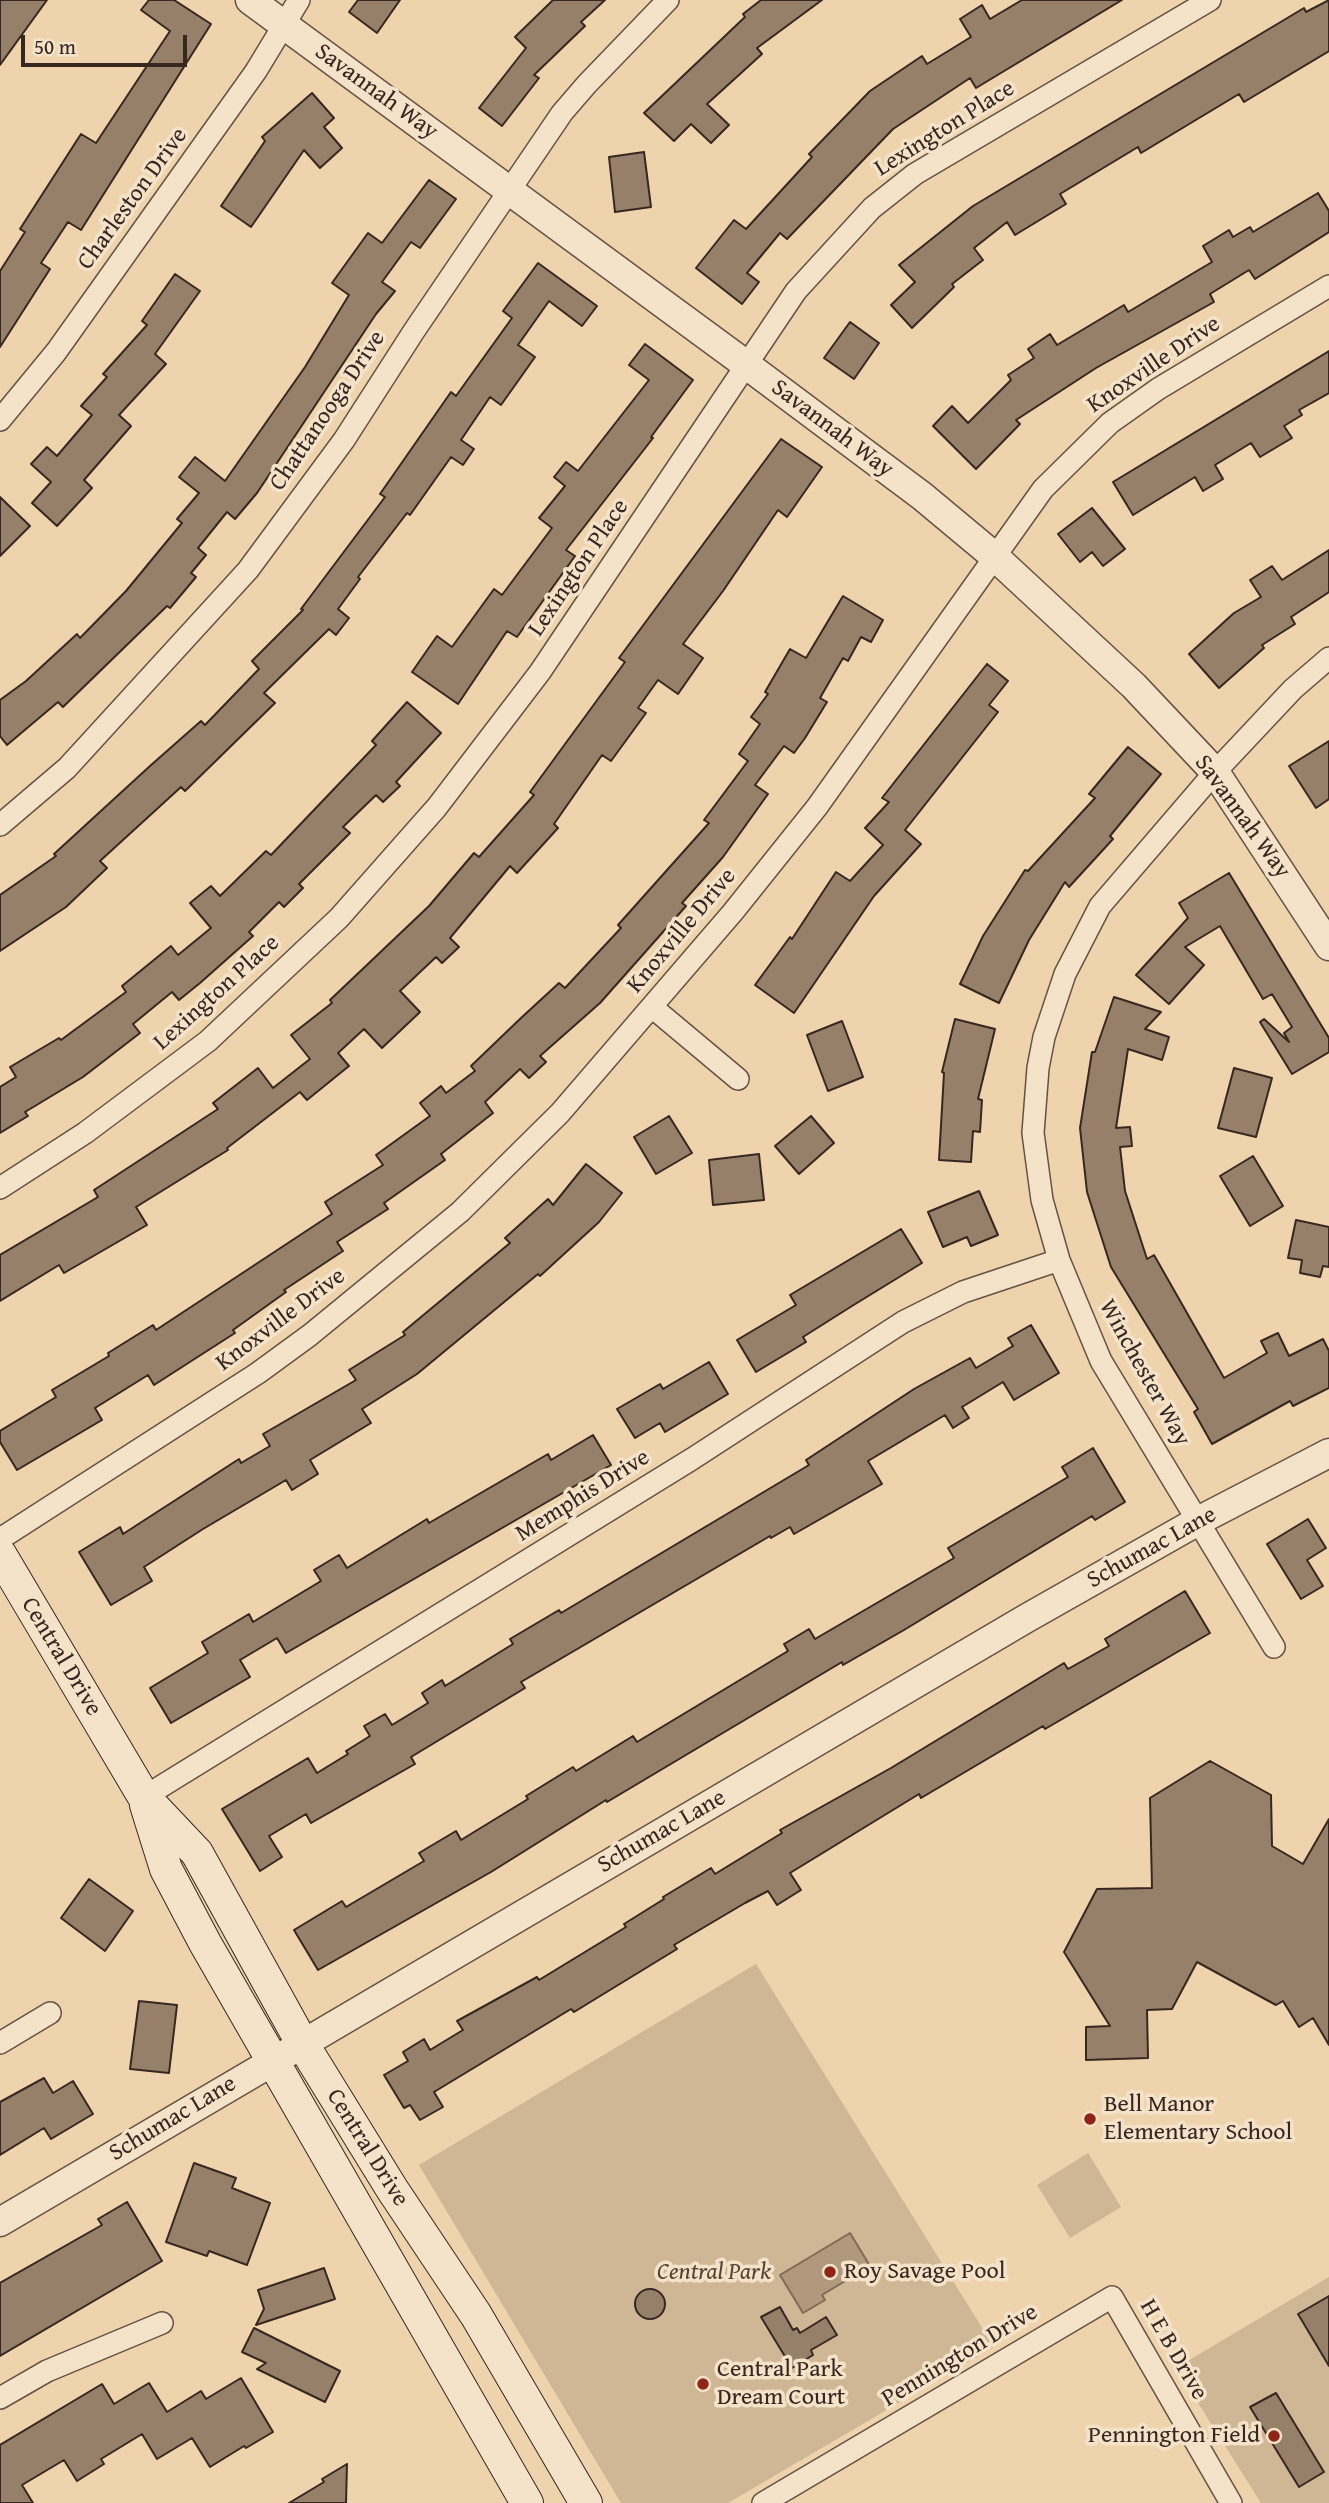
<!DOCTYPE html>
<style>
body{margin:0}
#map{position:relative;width:1329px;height:2503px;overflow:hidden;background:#eed3ac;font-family:"Gentium Book Plus",serif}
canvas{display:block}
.scale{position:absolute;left:21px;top:35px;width:166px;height:32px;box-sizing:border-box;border:4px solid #382721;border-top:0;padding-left:9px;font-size:21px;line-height:24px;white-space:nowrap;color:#382721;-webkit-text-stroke:5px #f4e2c9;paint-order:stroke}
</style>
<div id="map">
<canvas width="1329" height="2503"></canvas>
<div class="scale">50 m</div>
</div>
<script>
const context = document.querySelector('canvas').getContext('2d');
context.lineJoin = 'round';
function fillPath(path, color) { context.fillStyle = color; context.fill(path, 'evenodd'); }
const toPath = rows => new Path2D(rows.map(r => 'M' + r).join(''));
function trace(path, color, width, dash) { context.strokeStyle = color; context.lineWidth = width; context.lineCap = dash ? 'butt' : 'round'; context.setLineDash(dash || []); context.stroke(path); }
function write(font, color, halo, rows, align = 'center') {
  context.font = font + ' "Gentium Book Plus",serif'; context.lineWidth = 7; context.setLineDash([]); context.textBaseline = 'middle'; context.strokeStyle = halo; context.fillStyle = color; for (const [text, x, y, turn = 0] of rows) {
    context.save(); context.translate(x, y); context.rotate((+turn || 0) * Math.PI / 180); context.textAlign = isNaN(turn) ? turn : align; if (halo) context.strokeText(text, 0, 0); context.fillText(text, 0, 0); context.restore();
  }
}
fillPath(toPath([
 [756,1964,994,2347,728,2503,621,2503,419,2165],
 [1088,2153,1121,2207,1070,2238,1037,2185],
 [1329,2277,1329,2503,1261,2503,1176,2368]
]), '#cfb694');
const water = toPath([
 [850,2233,870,2266,822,2295,825,2300,803,2313,780,2275,850,2233]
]);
fillPath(water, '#b0997d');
trace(water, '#806b58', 2);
const building = toPath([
 [0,0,47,0,0,65,0,0],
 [149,0,174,0,211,24,81,230,68,222,41,263,50,269,0,347,0,271,25,232,20,229,81,134,96,143,170,31,141,10,149,0],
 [358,0,400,0,377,33,349,12,358,0],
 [553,0,605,0,581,22,585,26,534,75,539,78,502,126,479,108,526,48,515,37,553,0],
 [761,0,822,0,757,48,762,54,707,104,729,125,711,143,691,124,674,141,644,113,745,17,743,14,761,0],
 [1022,0,1122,0,976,88,970,78,893,129,787,239,780,233,747,273,759,282,742,304,696,268,734,220,746,229,812,157,809,154,870,91,922,56,927,64,971,37,960,19,982,5,990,19,1022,0],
 [1329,0,1329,51,1244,102,1239,94,1141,153,1138,147,1060,194,1066,204,1015,235,1007,222,974,248,983,260,952,284,954,287,912,328,891,305,915,282,899,265,973,206,1304,8,1306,12,1329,0],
 [312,93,334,118,324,127,342,148,320,168,304,150,251,227,221,206,265,141,262,137,312,93],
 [644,152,651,207,615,212,609,157,644,152],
 [429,180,456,199,420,248,411,242,382,282,395,291,376,314,257,493,235,519,227,512,198,548,206,555,191,573,196,577,170,608,167,606,63,707,58,702,7,745,0,736,0,700,26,681,77,634,80,638,126,591,182,523,177,519,199,493,179,477,195,457,225,481,305,367,349,295,332,283,368,233,382,243,429,180],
 [1318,193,1329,211,1329,232,1255,279,1249,270,1210,294,1214,302,1096,368,1016,420,1020,424,976,469,933,426,952,406,968,423,1011,380,1008,375,1034,358,1028,349,1050,334,1057,345,1124,305,1128,312,1212,262,1203,246,1229,230,1233,237,1250,227,1253,232,1318,193],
 [538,263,597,306,582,326,549,301,518,345,535,357,501,405,490,397,461,440,474,449,463,465,451,457,410,515,407,513,358,577,360,579,338,609,349,618,336,635,329,629,264,693,275,703,185,791,181,787,100,861,107,868,66,907,0,951,0,895,56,856,54,854,150,766,201,721,205,725,259,669,252,661,303,610,301,609,385,497,380,494,451,392,456,396,512,318,503,311,538,263],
 [175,274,200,291,155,354,166,364,119,415,131,426,84,480,92,488,57,526,32,503,51,482,31,464,47,447,57,456,92,415,81,406,107,377,103,374,147,325,142,321,175,274],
 [850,322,879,343,854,379,824,358,850,322],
 [645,344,693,380,651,437,653,438,566,550,575,556,517,637,507,631,458,704,412,672,437,636,452,647,494,589,502,595,552,528,539,518,565,486,554,477,566,462,578,471,649,380,629,365,645,344],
 [1329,351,1329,393,1299,410,1302,415,1284,426,1292,438,1260,457,1251,443,1215,465,1223,479,1203,491,1195,477,1133,515,1113,482,1329,351],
 [781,439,822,467,787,517,778,510,723,591,683,644,703,658,678,694,658,680,638,708,646,713,611,761,602,755,554,824,558,828,517,873,510,866,450,938,459,947,442,963,436,957,400,991,420,1012,382,1048,364,1029,338,1053,349,1066,307,1100,300,1092,227,1148,228,1150,136,1207,147,1225,64,1273,59,1265,0,1301,0,1255,98,1197,94,1190,218,1109,213,1103,258,1068,273,1088,310,1059,291,1035,332,1003,330,1000,429,906,474,853,479,857,534,795,530,792,625,662,619,658,781,439],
 [0,497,30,526,0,556,0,497],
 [1092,508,1125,549,1103,566,1092,552,1080,562,1058,534,1092,508],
 [1329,550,1329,592,1291,617,1295,624,1262,645,1264,648,1219,688,1189,654,1234,613,1261,597,1250,580,1272,566,1282,580,1329,550],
 [843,596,883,620,871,642,861,637,848,661,843,658,820,698,827,702,805,738,794,753,784,746,755,785,768,794,723,857,682,903,686,906,600,1003,540,1056,546,1062,529,1078,520,1069,485,1102,493,1113,441,1154,445,1160,384,1203,388,1209,337,1242,343,1251,284,1290,286,1292,233,1330,235,1333,154,1385,148,1375,95,1408,102,1420,17,1470,0,1442,0,1431,56,1397,52,1390,109,1356,108,1353,153,1325,156,1330,332,1214,325,1202,383,1165,376,1155,430,1116,420,1103,441,1086,446,1093,475,1071,471,1066,521,1018,559,983,565,988,621,928,618,925,709,823,704,820,748,761,739,754,760,724,751,717,768,694,765,692,790,649,806,658,843,596],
 [987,664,1008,681,989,705,998,712,905,830,921,844,874,896,794,1013,755,985,790,937,792,939,836,872,850,881,883,845,865,828,889,802,882,798,987,664],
 [407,702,441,733,396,782,400,786,383,802,376,795,343,827,350,833,299,884,303,888,284,907,279,902,249,932,253,936,200,983,179,1000,172,992,133,1024,140,1033,83,1077,25,1112,28,1116,0,1133,0,1087,16,1077,10,1067,59,1038,61,1040,126,992,122,986,171,946,178,955,211,928,190,903,211,886,220,896,266,851,271,855,376,745,372,741,407,702],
 [1329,741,1329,799,1316,808,1289,766,1329,741],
 [1128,747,1161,774,1110,836,1113,839,1069,887,1065,882,1029,940,999,1003,960,984,983,936,1025,870,1028,871,1095,798,1089,794,1128,747],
 [1229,873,1329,1038,1329,1052,1292,1074,1260,1022,1264,1019,1289,1042,1284,1033,1292,1027,1272,994,1263,999,1220,926,1185,947,1204,965,1169,1004,1136,975,1188,918,1179,903,1229,873],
 [1114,997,1161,1012,1145,1029,1169,1037,1162,1060,1128,1049,1116,1128,1130,1127,1132,1146,1120,1147,1125,1191,1147,1259,1154,1255,1224,1378,1267,1353,1261,1341,1278,1333,1289,1356,1323,1339,1329,1351,1329,1388,1293,1406,1290,1401,1212,1444,1194,1412,1198,1409,1111,1267,1087,1192,1080,1128,1092,1052,1095,1052,1114,997],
 [955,1019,995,1029,978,1099,982,1100,980,1132,973,1131,971,1162,939,1160,944,1073,942,1072,955,1019],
 [842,1021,863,1077,828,1091,807,1035,842,1021],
 [1234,1068,1272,1078,1256,1137,1218,1128,1234,1068],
 [669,1116,692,1153,656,1174,634,1137,669,1116],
 [811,1116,834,1143,799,1174,775,1146,811,1116],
 [759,1154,764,1200,713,1205,709,1160,759,1154],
 [1253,1156,1283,1206,1250,1226,1220,1176,1253,1156],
 [586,1164,622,1193,599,1222,540,1276,538,1274,417,1374,362,1409,371,1423,310,1460,318,1474,292,1490,286,1480,203,1529,144,1567,152,1581,111,1605,79,1552,120,1527,123,1534,239,1459,241,1463,270,1446,263,1434,356,1380,349,1370,405,1335,403,1332,510,1243,505,1238,548,1199,553,1205,586,1164],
 [979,1191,998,1235,971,1246,967,1237,943,1247,928,1212,979,1191],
 [1296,1220,1329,1227,1329,1267,1323,1266,1320,1277,1300,1273,1302,1260,1288,1258,1296,1220],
 [901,1229,922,1263,852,1306,803,1337,806,1342,756,1372,737,1340,796,1305,790,1295,901,1229],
 [1031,1325,1059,1373,1014,1400,1003,1382,962,1407,969,1418,953,1428,945,1415,868,1461,882,1484,794,1534,790,1527,771,1538,770,1536,521,1682,525,1688,411,1757,415,1764,311,1823,306,1814,269,1836,282,1857,260,1871,222,1809,308,1758,317,1773,348,1754,346,1751,370,1736,364,1726,385,1714,392,1725,428,1703,422,1693,442,1680,445,1686,513,1644,510,1639,559,1610,561,1613,809,1465,806,1460,914,1389,970,1358,976,1368,1013,1346,1008,1338,1031,1325],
 [709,1362,728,1394,665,1432,660,1423,635,1438,617,1409,660,1384,663,1389,709,1362],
 [593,1435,611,1465,286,1653,277,1638,240,1660,250,1677,171,1723,150,1688,208,1653,202,1642,249,1614,253,1622,321,1581,314,1570,339,1555,347,1568,427,1519,429,1523,548,1454,551,1460,593,1435],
 [1093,1448,1125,1502,1095,1520,1092,1516,904,1630,843,1665,842,1662,607,1802,606,1800,491,1872,318,1970,294,1930,342,1901,346,1907,424,1861,419,1853,456,1831,461,1840,528,1799,526,1796,573,1767,576,1771,633,1736,637,1742,788,1651,784,1644,809,1629,815,1639,954,1558,948,1548,1068,1477,1062,1467,1093,1448],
 [1308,1519,1326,1548,1307,1560,1323,1586,1301,1599,1267,1544,1308,1519],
 [1185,1591,1210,1633,1045,1729,1043,1726,921,1798,919,1794,790,1873,801,1890,777,1905,768,1891,745,1903,674,1945,677,1949,574,2012,571,2009,434,2092,443,2107,420,2120,410,2105,404,2108,384,2075,408,2061,403,2052,424,2039,430,2050,463,2030,457,2021,537,1977,539,1980,626,1927,624,1924,664,1899,663,1897,711,1868,715,1874,782,1833,780,1830,891,1768,1064,1663,1068,1669,1109,1646,1105,1639,1185,1591],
 [1210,1761,1271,1795,1272,1846,1303,1864,1329,1819,1329,2045,1313,2018,1299,2027,1283,2001,1276,2005,1197,1962,1172,2009,1147,2010,1148,2058,1086,2060,1086,2027,1110,2026,1064,1952,1097,1889,1152,1888,1150,1798,1210,1761],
 [89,1879,133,1911,105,1951,61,1918,89,1879],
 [139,2001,177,2005,169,2073,130,2069,139,2001],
 [44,2078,53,2093,73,2081,93,2114,51,2139,44,2128,0,2155,0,2102,44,2078],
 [194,2163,236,2178,232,2188,270,2203,247,2265,209,2251,207,2256,166,2242,194,2163],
 [127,2202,162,2261,0,2356,0,2283,102,2225,98,2219,127,2202],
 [324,2268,335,2299,256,2325,264,2309,258,2290,324,2268],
 '635 2304a15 15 0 1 1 30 0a15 15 0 1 1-30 0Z',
 [1329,2296,1329,2366,1298,2314,1329,2296],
 [780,2307,793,2330,797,2328,800,2333,826,2317,837,2335,811,2350,813,2355,792,2368,761,2317,780,2307],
 [254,2328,340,2371,325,2402,257,2369,266,2363,242,2352,254,2328],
 [241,2378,273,2432,246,2448,244,2446,210,2467,192,2438,157,2459,142,2434,101,2459,104,2464,77,2481,64,2460,22,2485,33,2503,0,2503,0,2445,102,2384,114,2404,149,2383,167,2412,201,2391,206,2399,241,2378],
 [1276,2393,1324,2472,1299,2487,1250,2407,1276,2393],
 [347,2464,346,2503,289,2503,324,2482,322,2479,347,2464]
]);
fillPath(building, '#978069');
trace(building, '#382721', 2);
const minor = toPath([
 [0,420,56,352,256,71,299,0],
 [0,825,67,768,248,570,344,440,414,331,562,113,587,84,668,0],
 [652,1007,738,1079],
 [0,1188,85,1133,208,1041,339,918,437,807,540,672,796,291,872,208,915,174,1210,0],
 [0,1539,258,1373,310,1335,460,1212,560,1113,733,912,817,807,1043,489,1110,423,1158,389,1329,286],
 [1274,1647,1101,1361,1059,1260,1042,1200,1033,1133,1038,1068,1044,1037,1065,974,1100,906,1215,772,1293,689,1329,658],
 [144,1797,692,1459,903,1322,963,1292,1059,1260],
 [0,2043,50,2013],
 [0,2398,47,2371,162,2323],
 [763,2503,1112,2297,1231,2503]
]);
const tertiary = toPath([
 [250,0,748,366,922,496,994,556,1134,686,1215,772,1329,946],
 [0,2222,1027,1618,1198,1521,1329,1453]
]);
const secondary = toPath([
 [0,1554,144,1797,197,1853,302,2043,392,2189,476,2315,586,2503],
 [146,1805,166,1869,205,1943,527,2503]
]);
trace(minor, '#665244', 24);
trace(tertiary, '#665244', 31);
trace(secondary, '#382721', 34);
trace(minor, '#f4e2c9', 21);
trace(tertiary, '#f4e2c9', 28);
trace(secondary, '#f4e2c9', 32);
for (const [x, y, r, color] of [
 [1090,2119,7,"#8f2418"],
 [830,2272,7,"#8f2418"],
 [703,2384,7,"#8f2418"],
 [1274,2436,7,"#8f2418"]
]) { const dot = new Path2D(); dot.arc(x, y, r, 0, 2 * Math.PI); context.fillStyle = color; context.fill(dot); trace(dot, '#f4e2c9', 2.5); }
write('24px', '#382721', '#f4e2c9', [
 ["Savannah Way",376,92,36],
 ["Lexington Place",945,129,-32],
 ["Charleston Drive",133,199,-54],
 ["Knoxville Drive",1154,365,-34],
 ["Chattanooga Drive",328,411,-56],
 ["Savannah Way",832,429,37],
 ["Lexington Place",579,568,-56],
 ["Savannah Way",1242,817,54],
 ["Knoxville Drive",682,931,-50],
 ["Lexington Place",217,993,-42],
 ["Knoxville Drive",281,1320,-37],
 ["Winchester Way",1144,1373,61],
 ["Memphis Drive",583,1496,-32],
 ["Schumac Lane",1152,1548,-29],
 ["Central Drive",61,1657,59],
 ["Schumac Lane",662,1832,-30],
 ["Schumac Lane",173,2119,-31],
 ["Central Drive",367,2148,58],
 ["H E B Drive",1173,2350,60],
 ["Pennington Drive",960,2356,-31]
]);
write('24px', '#382721', '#f4e2c9', [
 ["Bell Manor",1104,2105],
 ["Elementary School",1104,2133],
 ["Roy Savage Pool",844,2272],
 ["Central Park",717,2370],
 ["Dream Court",717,2398],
 ["Pennington Field",1260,2436,"right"]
], 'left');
write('italic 24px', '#564438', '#f4e2c9', [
 ["Central Park",714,2273]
]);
</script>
